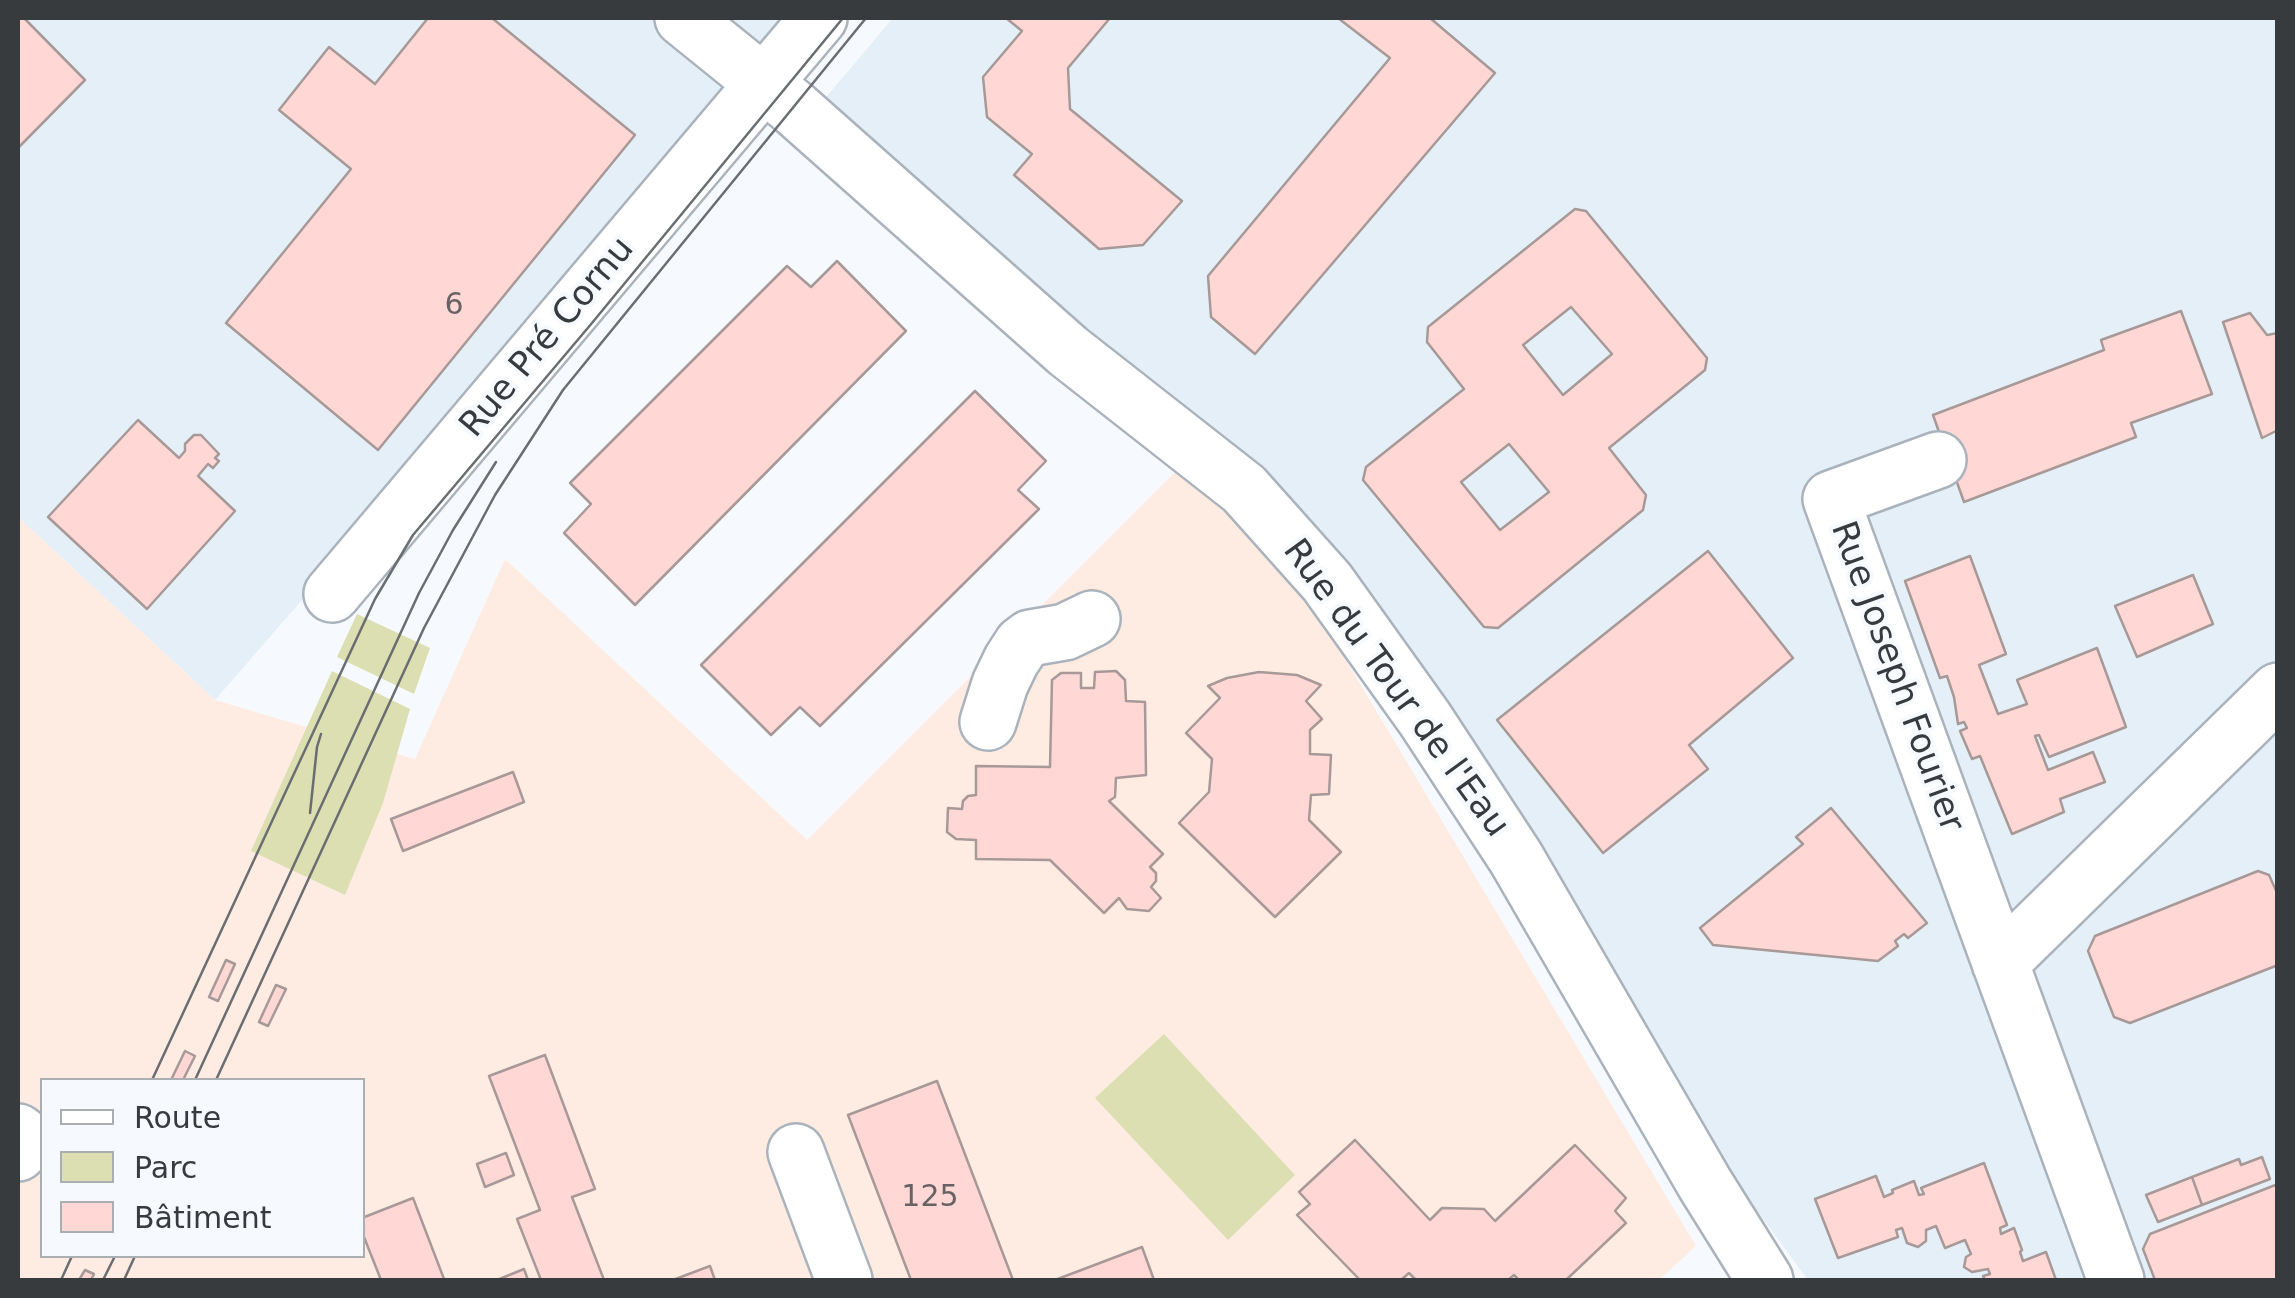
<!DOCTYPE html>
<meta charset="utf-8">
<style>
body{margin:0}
#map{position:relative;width:2295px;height:1298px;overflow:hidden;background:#f6fafe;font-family:"DejaVu Sans",sans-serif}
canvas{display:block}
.frame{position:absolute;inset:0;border:20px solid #373b3e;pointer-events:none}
.legend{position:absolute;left:40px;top:1078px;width:325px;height:180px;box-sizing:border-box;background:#f6fafe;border:2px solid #aaaeb1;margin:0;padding:12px 18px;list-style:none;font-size:30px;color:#373b3e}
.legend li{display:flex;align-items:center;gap:20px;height:50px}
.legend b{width:50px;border:2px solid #aaaeb1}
</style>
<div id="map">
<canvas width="2295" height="1298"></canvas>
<div class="frame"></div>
<ul class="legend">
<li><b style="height:12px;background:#fff"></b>Route</li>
<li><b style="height:28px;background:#dbdfb2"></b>Parc</li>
<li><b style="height:28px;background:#ffd8d5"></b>Bâtiment</li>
</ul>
</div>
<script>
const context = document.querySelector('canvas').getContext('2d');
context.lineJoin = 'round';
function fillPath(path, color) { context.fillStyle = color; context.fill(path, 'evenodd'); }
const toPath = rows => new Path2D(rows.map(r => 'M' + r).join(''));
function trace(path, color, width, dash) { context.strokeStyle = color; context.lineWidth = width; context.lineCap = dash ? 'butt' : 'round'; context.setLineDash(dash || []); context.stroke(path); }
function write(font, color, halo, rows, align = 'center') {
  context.font = font + ' "DejaVu Sans",sans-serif'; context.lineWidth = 8; context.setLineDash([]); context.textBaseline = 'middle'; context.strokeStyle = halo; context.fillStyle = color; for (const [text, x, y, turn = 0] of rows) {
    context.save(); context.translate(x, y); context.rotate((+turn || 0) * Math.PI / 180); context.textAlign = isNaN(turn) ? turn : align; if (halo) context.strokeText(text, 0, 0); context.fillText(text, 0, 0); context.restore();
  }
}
fillPath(toPath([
 [18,18,797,18,496,377,215,700,18,517],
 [893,18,2277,18,2277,1280,1808,1280,1727,1170,1542,858,1326,536,822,102]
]), '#e5eff8');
fillPath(toPath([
 [1183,464,1310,600,1696,1246,1659,1280,18,1280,18,517,215,700,415,759,505,559,807,840],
 [42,1080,362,1080,362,1256,42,1256]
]), '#feece2');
fillPath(toPath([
 [357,614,430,648,414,694,337,657],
 [332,671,410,709,383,803,345,895,251,851],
 [1164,1034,1295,1175,1228,1240,1095,1098]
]), '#dbdfb2');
const building = toPath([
 [18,18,24,18,85,80,18,148,18,18],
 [428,18,492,18,635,135,378,450,226,323,351,169,279,110,329,47,375,84,428,18],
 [1006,18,1110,18,1068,68,1070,109,1182,201,1143,245,1099,249,1014,175,1032,154,987,117,983,77,1022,31,1006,18],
 [1338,18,1430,18,1495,73,1255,354,1211,317,1208,276,1390,58,1338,18],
 [1575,209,1586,211,1707,358,1705,370,1609,448,1646,495,1643,510,1498,628,1484,627,1363,480,1366,467,1464,389,1427,342,1428,327,1575,209],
 [1571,307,1612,354,1563,395,1523,345,1571,307],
 [1509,444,1549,492,1500,530,1461,482,1509,444],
 [837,261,906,331,635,605,564,533,591,504,570,483,787,266,811,287,837,261],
 [2181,311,2212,394,2131,423,2136,437,1964,502,1933,415,2104,350,2101,340,2181,311],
 [2250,313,2267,335,2278,333,2278,430,2262,438,2223,322,2250,313],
 [975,391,1046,461,1018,490,1039,509,820,726,800,707,771,735,701,665,975,391],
 [138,420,179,458,185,451,185,444,194,435,201,435,219,454,215,458,219,461,213,468,208,464,198,476,235,511,147,609,48,517,138,420],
 [1708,551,1793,658,1689,745,1708,769,1603,853,1497,720,1708,551],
 [1970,556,2006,654,1979,665,1998,714,2027,704,2017,680,2097,648,2126,727,2049,757,2039,735,2035,736,2048,770,2093,752,2105,782,2060,799,2064,812,2012,834,1980,756,1972,759,1960,731,1967,728,1964,722,1958,724,1954,697,1947,676,1940,678,1905,581,1970,556],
 [2193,575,2213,624,2137,657,2115,606,2193,575],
 [1116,671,1125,680,1126,701,1145,702,1146,775,1116,778,1115,797,1109,801,1163,854,1150,867,1156,873,1156,881,1151,887,1161,898,1149,911,1127,909,1119,898,1104,913,1050,860,976,859,976,840,956,839,947,832,948,808,962,809,963,801,968,796,976,795,976,766,1050,767,1052,680,1061,673,1081,673,1081,688,1094,688,1095,672,1116,671],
 [1259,672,1297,675,1321,685,1306,701,1322,719,1310,730,1310,754,1331,755,1329,794,1311,795,1309,820,1341,852,1275,917,1179,823,1209,792,1212,759,1186,733,1220,698,1208,686,1227,678,1259,672],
 [513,772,524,802,403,851,391,819,513,772],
 [1831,808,1927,923,1908,938,1904,934,1895,941,1898,946,1878,961,1713,945,1700,928,1803,844,1796,837,1831,808],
 [2258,871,2269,875,2278,895,2278,965,2130,1023,2114,1017,2088,951,2095,936,2258,871],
 [226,960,235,964,218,1001,209,997,226,960],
 [276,985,286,989,268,1026,259,1022,276,985],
 [185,1051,195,1056,183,1080,171,1080,185,1051],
 [545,1055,595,1189,572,1197,604,1280,541,1280,517,1219,540,1210,489,1076,545,1055],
 [937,1081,1013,1280,911,1280,848,1115,937,1081],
 [1355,1140,1430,1220,1442,1208,1484,1209,1495,1221,1575,1145,1626,1198,1615,1211,1626,1223,1566,1280,1519,1280,1514,1275,1508,1280,1416,1280,1409,1273,1401,1280,1360,1280,1297,1215,1310,1204,1299,1192,1355,1140],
 [506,1153,514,1175,485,1187,477,1164,506,1153],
 [2262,1157,2270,1179,2202,1205,2192,1177,2239,1159,2241,1165,2262,1157],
 [1984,1163,2007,1225,2000,1228,2001,1234,2014,1228,2022,1250,2020,1252,2023,1261,2046,1252,2056,1280,1985,1280,1983,1276,1990,1274,1988,1269,1972,1272,1964,1267,1966,1257,1971,1254,1965,1240,1945,1248,1936,1226,1926,1230,1926,1241,1918,1247,1907,1243,1902,1228,1896,1230,1898,1237,1838,1258,1815,1199,1876,1176,1884,1197,1893,1193,1892,1190,1914,1181,1919,1195,1924,1194,1921,1188,1984,1163],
 [2192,1177,2202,1205,2158,1222,2146,1195,2192,1177],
 [2278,1184,2278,1280,2155,1280,2143,1249,2150,1234,2278,1184],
 [413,1198,444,1279,381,1280,362,1232,362,1218,413,1198],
 [1142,1247,1154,1280,1055,1280,1142,1247],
 [710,1266,715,1280,673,1280,710,1266],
 [524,1269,528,1280,497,1280,524,1269],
 [85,1270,94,1274,91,1280,79,1280,85,1270]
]);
fillPath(building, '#ffd8d5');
trace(building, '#a79998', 2.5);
const minor = toPath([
 [683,18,793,107,1068,351,1244,489,1327,582,1425,719,1516,858,1705,1184,1765,1280],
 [1938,460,1831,499,2116,1280],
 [332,594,819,18],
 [988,722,1000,684,1011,661,1022,644,1030,638,1065,632,1092,619],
 [2000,963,2278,691],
 [18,1132,30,1141,18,1153],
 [796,1152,844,1280]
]);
trace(minor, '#aab3bc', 60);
trace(minor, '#fff', 55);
trace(toPath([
 [310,813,317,747,321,734],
 [152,1080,375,599,413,535,592,323,843,18],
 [195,1080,419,593,453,530,496,462],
 [216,1080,424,628,495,495,563,390,866,18],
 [61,1280,72,1256],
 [103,1280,115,1256],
 [124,1280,135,1256]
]), '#6a6e71', 2.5);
write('30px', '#696264', null, [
 ["6",454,306],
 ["125",930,1198]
]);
write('35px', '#373b3e', '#f6fafe', [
 ["Rue Pré Cornu",548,338,-50],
 ["Rue Joseph Fourier",1896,677,70],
 ["Rue du Tour de l'Eau",1395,689,54]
]);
</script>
